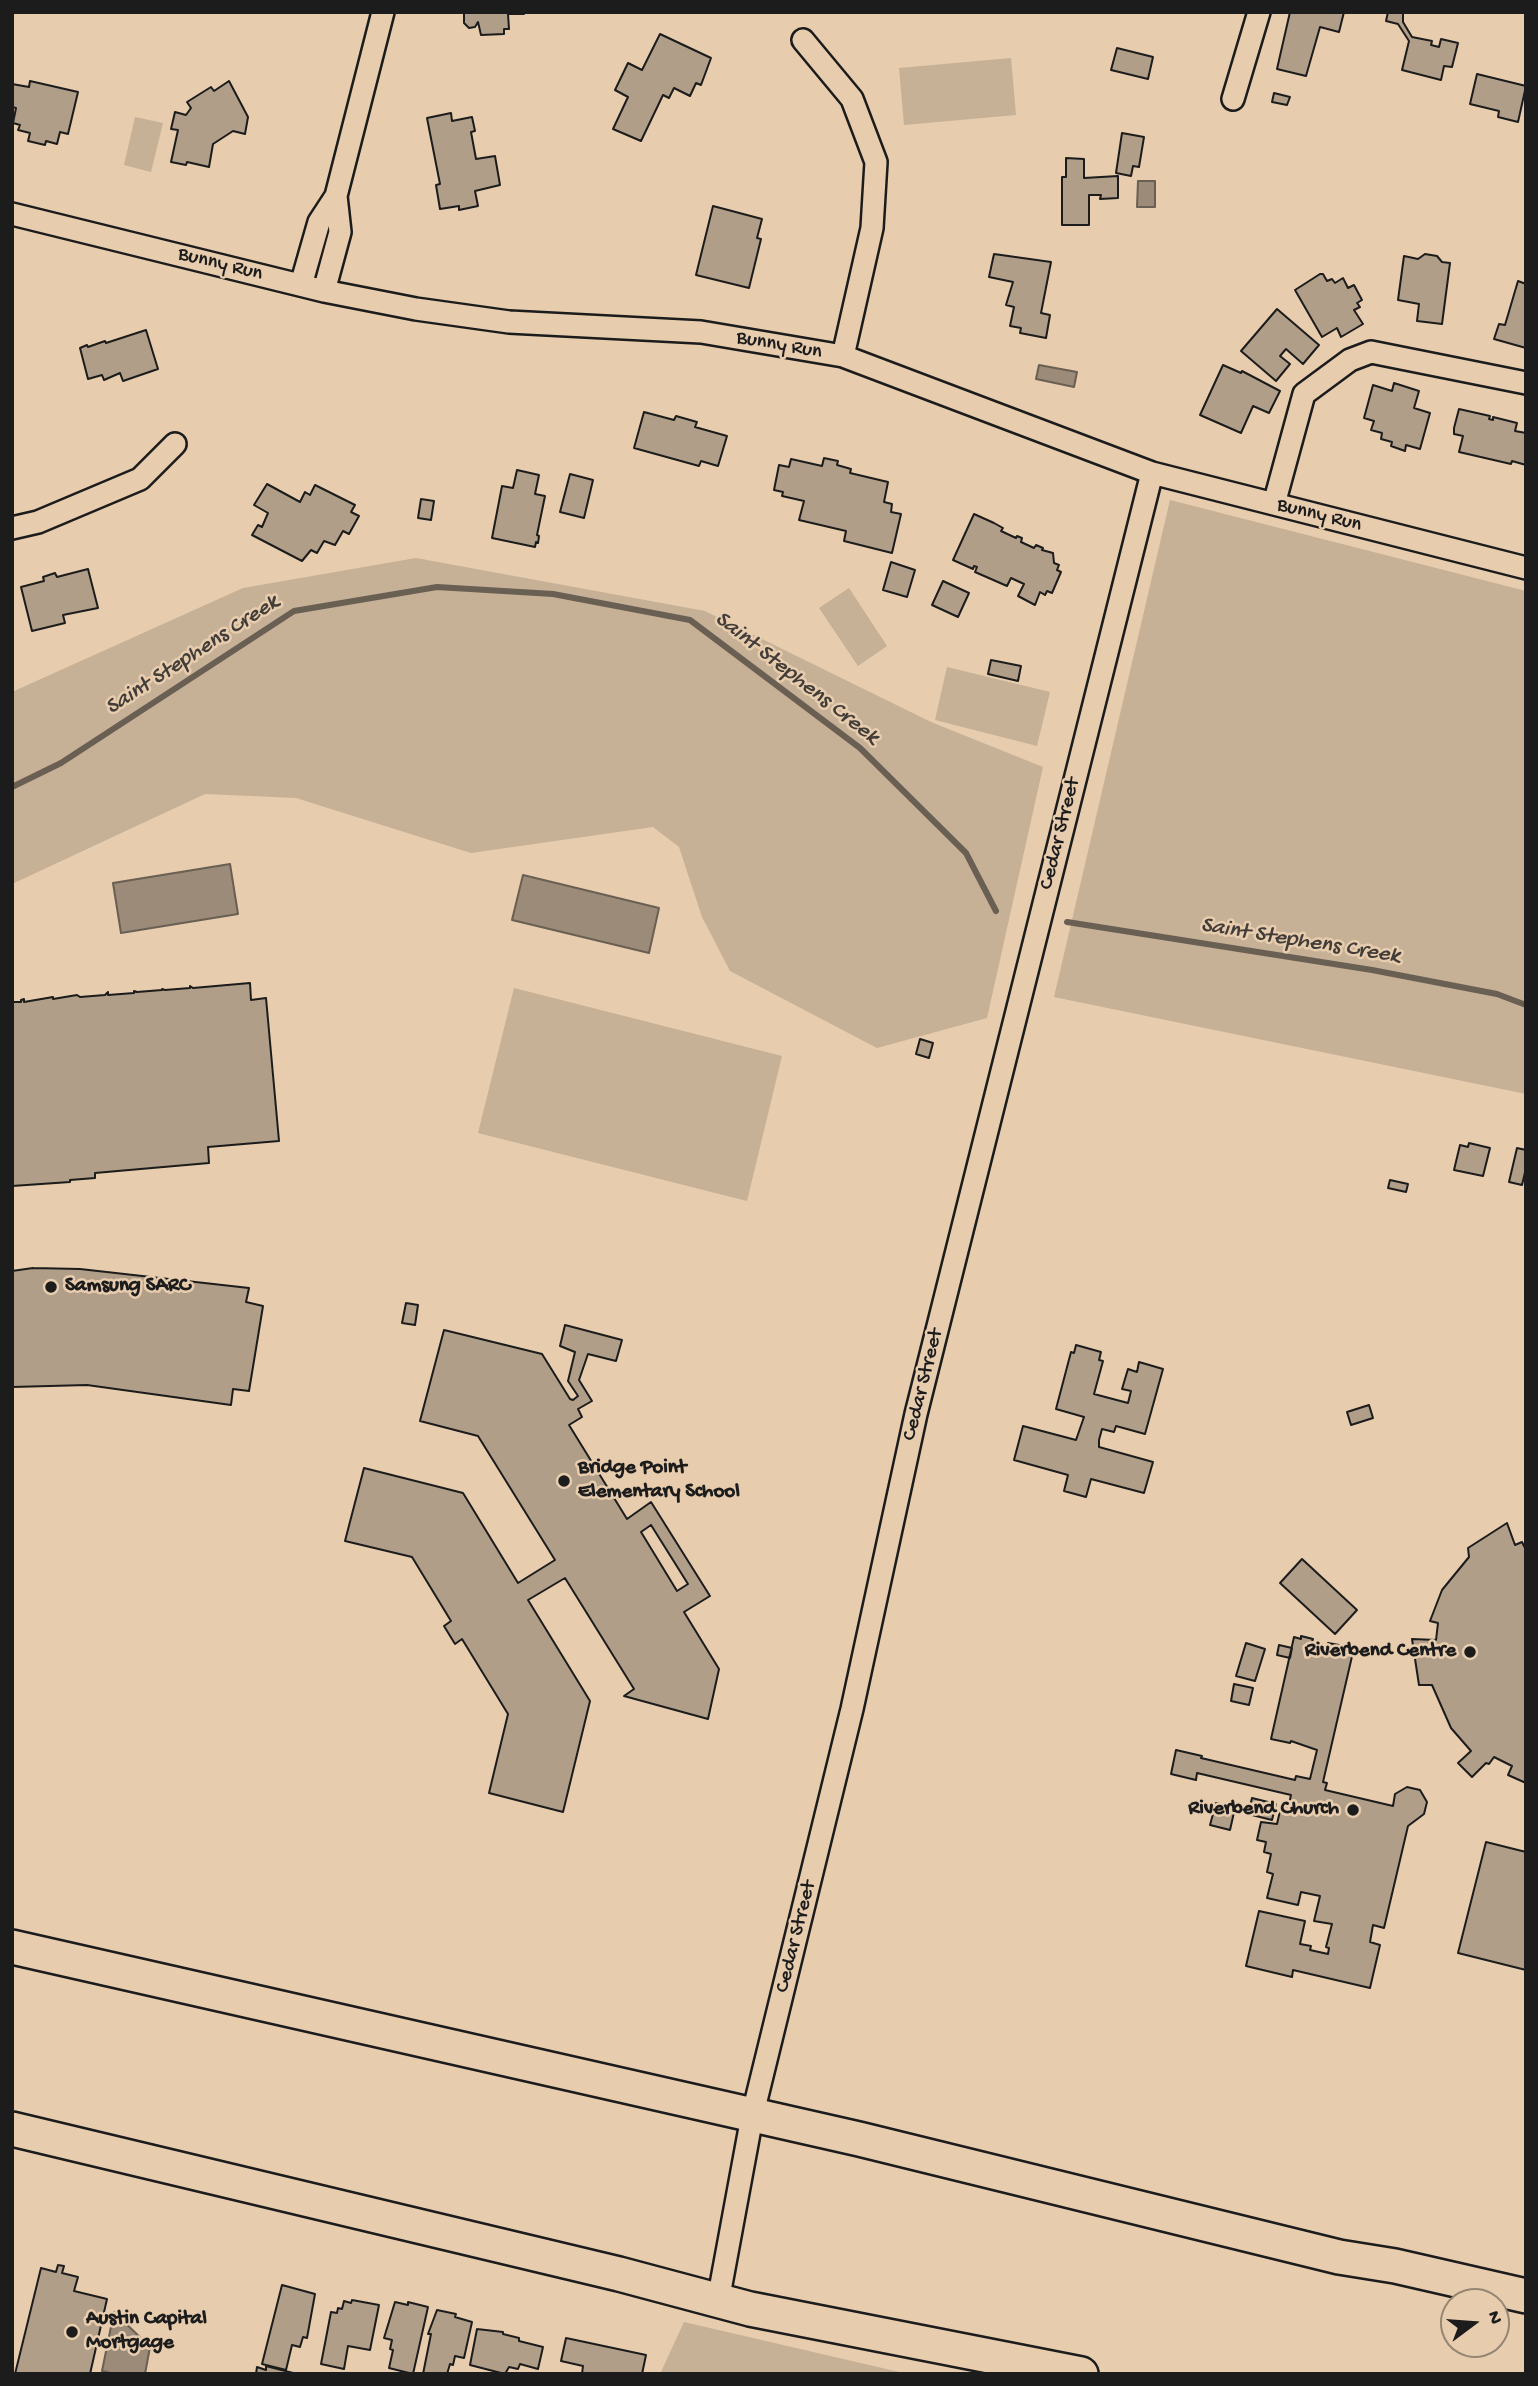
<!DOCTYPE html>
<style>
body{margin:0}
#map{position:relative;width:1538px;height:2386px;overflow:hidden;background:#e7ccae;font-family:"Gochi Hand",sans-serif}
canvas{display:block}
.frame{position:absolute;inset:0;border:14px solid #1c1c1c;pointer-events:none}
.north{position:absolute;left:1440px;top:2288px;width:70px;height:70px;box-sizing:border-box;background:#e7ccae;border:2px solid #968674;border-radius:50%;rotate:74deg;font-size:19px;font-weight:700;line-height:28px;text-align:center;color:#1c1c1c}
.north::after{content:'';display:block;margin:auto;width:24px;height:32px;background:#1c1c1c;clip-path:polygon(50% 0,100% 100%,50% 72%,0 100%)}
</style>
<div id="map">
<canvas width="1538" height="2386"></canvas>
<div class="frame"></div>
<div class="north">N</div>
</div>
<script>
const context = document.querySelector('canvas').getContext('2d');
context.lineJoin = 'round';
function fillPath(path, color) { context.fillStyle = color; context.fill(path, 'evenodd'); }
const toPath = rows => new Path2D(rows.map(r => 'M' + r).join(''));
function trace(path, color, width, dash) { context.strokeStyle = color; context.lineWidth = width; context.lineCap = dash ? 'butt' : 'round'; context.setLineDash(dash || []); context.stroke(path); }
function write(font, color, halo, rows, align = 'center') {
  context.font = font + ' "Gochi Hand",sans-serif'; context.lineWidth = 5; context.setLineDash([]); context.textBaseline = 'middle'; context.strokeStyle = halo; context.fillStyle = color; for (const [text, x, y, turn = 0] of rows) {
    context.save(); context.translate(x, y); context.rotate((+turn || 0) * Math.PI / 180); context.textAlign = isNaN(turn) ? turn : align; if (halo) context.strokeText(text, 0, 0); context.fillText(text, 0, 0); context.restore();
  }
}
fillPath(toPath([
 [1011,58,1016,115,904,125,899,68],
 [135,117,163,123,151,172,124,165],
 [1170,500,1526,591,1526,1094,1054,997],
 [416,558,705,611,931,722,1043,767,987,1018,877,1048,730,971,702,917,679,847,653,827,471,853,296,798,205,794,12,884,12,692,243,588],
 [849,588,887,646,858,666,819,608],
 [947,667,1050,692,1037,746,935,720],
 [514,988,782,1056,747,1201,478,1133],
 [684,2322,908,2374,660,2374]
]), '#c6b096');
const water = toPath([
 [1138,181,1155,181,1155,207,1137,207,1138,181],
 [1039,365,1077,372,1074,387,1036,379,1039,365],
 [230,864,238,914,121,933,113,883,230,864],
 [523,875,659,908,649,953,512,920,523,875],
 [114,2312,150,2347,145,2374,114,2374,102,2371,114,2312]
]);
fillPath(water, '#9c8b78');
trace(water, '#695f53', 2);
trace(toPath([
 [12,787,61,763,294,611,437,587,553,594,690,620,860,748,966,853,996,911],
 [1067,922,1372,970,1497,994,1526,1005]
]), '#695f53', 6);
const building = toPath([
 [464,12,524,12,524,14,508,14,509,29,504,29,504,34,481,35,478,22,475,27,469,28,464,23,464,12],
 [1290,12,1344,12,1339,32,1320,27,1306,76,1277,69,1290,12],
 [1388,12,1403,13,1403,22,1412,37,1432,41,1431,45,1439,47,1441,39,1458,43,1452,67,1444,66,1441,80,1402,70,1409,41,1398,24,1386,21,1388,12],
 [660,34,711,58,701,85,696,83,690,96,674,88,669,98,663,95,641,141,613,129,628,97,615,90,628,63,642,70,660,34],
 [1117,48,1153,57,1148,79,1111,70,1117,48],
 [1477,74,1526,86,1518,122,1498,117,1499,111,1470,104,1477,74],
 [30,81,78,92,68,134,60,132,57,144,46,141,45,145,28,141,30,133,18,130,20,125,13,123,16,108,12,107,12,84,29,87,30,81],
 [229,81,248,117,245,134,233,131,213,144,209,167,187,162,186,165,171,162,178,130,171,129,175,112,186,115,191,108,187,102,211,87,214,91,229,81],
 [1274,93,1290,97,1287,105,1272,102,1274,93],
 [451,113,452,121,472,117,475,131,471,132,476,159,495,156,500,185,475,191,478,206,459,210,459,206,440,209,436,185,440,184,427,118,451,113],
 [1122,133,1144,137,1139,167,1133,166,1131,176,1116,173,1122,133],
 [1066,158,1084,159,1084,178,1118,176,1118,198,1100,199,1101,195,1089,195,1089,225,1062,225,1062,177,1066,177,1066,158],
 [713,206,762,219,757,238,761,239,749,288,696,275,713,206],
 [994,254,1051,262,1041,313,1050,315,1046,338,1020,333,1021,328,1010,326,1014,307,1006,305,1013,282,989,277,994,254],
 [1425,254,1437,256,1442,262,1450,263,1442,324,1417,321,1419,304,1398,300,1404,256,1418,259,1425,254],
 [1320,274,1323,274,1327,281,1332,279,1335,283,1343,278,1348,288,1354,285,1362,300,1357,303,1360,307,1354,310,1363,324,1341,337,1337,328,1322,337,1295,290,1320,274],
 [1518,281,1526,284,1526,348,1494,339,1499,324,1505,325,1518,281],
 [1277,309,1319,345,1303,364,1286,349,1280,356,1290,364,1276,381,1241,351,1277,309],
 [146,330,158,369,123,381,120,373,104,380,102,375,88,379,80,348,87,345,88,347,105,341,106,343,146,330],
 [1223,365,1241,373,1242,371,1280,391,1269,413,1253,406,1241,433,1200,415,1223,365],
 [1394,383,1419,391,1414,408,1430,413,1420,449,1406,445,1405,451,1391,446,1392,442,1381,439,1382,433,1371,430,1374,421,1364,418,1373,385,1392,391,1394,383],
 [1459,409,1490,416,1489,419,1493,420,1493,417,1517,423,1515,431,1526,433,1526,465,1512,461,1511,464,1459,452,1463,436,1454,434,1454,428,1459,409],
 [644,412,674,420,676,416,697,422,695,427,727,436,718,466,701,461,699,466,634,448,644,412],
 [824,458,838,461,837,465,851,469,850,473,888,482,884,502,892,504,891,512,901,514,892,553,844,541,846,531,799,520,804,501,782,496,783,492,774,490,779,465,789,467,791,459,822,466,824,458],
 [517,470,539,475,535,494,545,496,537,535,539,536,538,543,536,542,535,547,492,538,502,486,513,488,517,470],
 [570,474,593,480,584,518,560,512,570,474],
 [267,484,300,502,305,492,310,495,315,485,355,505,351,512,359,516,349,534,343,531,335,545,324,541,317,553,311,550,302,561,252,535,258,525,262,527,268,513,254,505,267,484],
 [421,499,434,501,431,520,418,518,421,499],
 [974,514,994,523,1003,528,1001,531,1016,538,1017,536,1022,538,1021,542,1034,548,1036,545,1043,548,1042,550,1053,553,1054,563,1059,565,1057,570,1061,572,1052,593,1047,591,1045,595,1040,592,1035,605,1018,596,1024,584,1011,578,1007,586,975,572,977,567,974,566,973,569,953,560,974,514],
 [891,562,915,570,907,597,883,590,891,562],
 [88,569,98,608,63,615,65,623,32,631,21,587,44,581,43,577,55,573,57,577,88,569],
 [943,581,969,593,958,617,932,605,943,581],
 [991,660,1021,666,1018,681,988,674,991,660],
 [250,983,251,1000,266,998,279,1141,208,1147,209,1163,95,1173,95,1178,70,1180,70,1182,12,1186,12,1002,21,1002,21,1000,24,999,24,1002,53,997,53,999,77,995,80,997,105,995,108,992,108,995,134,993,134,991,137,992,162,990,162,989,165,990,190,988,190,986,193,988,250,983],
 [920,1039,933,1043,929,1058,916,1054,920,1039],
 [1469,1143,1490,1148,1483,1176,1454,1170,1460,1145,1468,1147,1469,1143],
 [1517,1148,1526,1150,1526,1168,1522,1185,1509,1182,1517,1148],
 [1390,1180,1408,1184,1406,1192,1388,1188,1390,1180],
 [33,1268,80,1269,249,1288,246,1302,263,1306,249,1391,233,1389,231,1405,87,1385,12,1387,12,1271,33,1268],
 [406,1303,418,1305,415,1325,402,1323,406,1303],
 [565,1325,622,1340,616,1361,588,1354,579,1380,592,1401,578,1409,582,1417,569,1425,627,1519,651,1502,710,1596,684,1612,719,1669,708,1719,624,1696,634,1689,565,1578,528,1600,590,1701,563,1812,489,1793,508,1714,462,1639,455,1644,444,1626,451,1621,412,1557,345,1541,364,1468,463,1493,518,1583,555,1560,478,1436,420,1421,444,1330,542,1354,570,1399,573,1400,578,1396,568,1381,575,1352,560,1346,565,1325],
 [651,1525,688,1584,677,1591,641,1532,651,1525],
 [1076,1345,1101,1352,1099,1360,1103,1361,1094,1394,1128,1403,1131,1391,1122,1389,1128,1369,1137,1372,1139,1362,1163,1369,1145,1434,1116,1426,1114,1432,1102,1429,1099,1440,1099,1447,1153,1462,1144,1493,1091,1479,1086,1497,1064,1491,1068,1475,1014,1460,1023,1426,1076,1440,1084,1417,1056,1409,1071,1352,1074,1353,1076,1345],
 [1369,1405,1373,1418,1351,1425,1347,1412,1369,1405],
 [1507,1523,1515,1545,1522,1542,1526,1550,1526,1783,1508,1775,1512,1766,1494,1757,1489,1764,1486,1763,1472,1777,1458,1763,1471,1751,1451,1728,1432,1685,1419,1685,1412,1639,1436,1640,1438,1623,1430,1621,1442,1590,1469,1557,1468,1548,1507,1523],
 [1302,1559,1357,1610,1335,1634,1280,1583,1302,1559],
 [1301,1636,1313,1639,1312,1642,1327,1646,1328,1643,1339,1645,1338,1648,1353,1652,1323,1782,1327,1783,1325,1790,1393,1806,1395,1794,1407,1787,1420,1790,1427,1802,1424,1814,1408,1826,1384,1928,1373,1925,1370,1942,1380,1945,1370,1988,1293,1970,1292,1977,1246,1966,1259,1911,1305,1921,1300,1944,1311,1946,1310,1950,1328,1954,1329,1948,1326,1947,1332,1924,1314,1921,1320,1896,1301,1892,1298,1905,1267,1898,1273,1874,1267,1872,1271,1854,1264,1852,1266,1842,1257,1840,1261,1822,1277,1824,1282,1802,1289,1804,1291,1795,1197,1773,1196,1780,1171,1774,1176,1750,1202,1756,1201,1758,1295,1780,1296,1776,1310,1779,1317,1750,1291,1741,1290,1743,1271,1739,1294,1637,1301,1639,1301,1636],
 [1246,1643,1265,1649,1255,1681,1236,1676,1246,1643],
 [1279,1645,1292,1648,1290,1658,1277,1655,1279,1645],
 [1234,1684,1253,1688,1249,1705,1231,1701,1234,1684],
 [1252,1798,1276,1804,1272,1820,1248,1814,1252,1798],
 [1216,1803,1235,1808,1230,1830,1210,1825,1216,1803],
 [1486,1842,1526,1852,1526,1970,1458,1953,1486,1842],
 [58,2265,64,2266,62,2273,78,2277,74,2291,107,2299,90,2374,15,2374,41,2268,56,2272,58,2265],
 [282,2285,315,2294,307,2338,303,2337,300,2347,292,2345,286,2370,262,2364,282,2285],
 [352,2300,379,2305,370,2350,348,2346,344,2369,321,2364,331,2312,337,2313,338,2308,342,2309,344,2301,351,2303,352,2300],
 [395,2302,408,2305,408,2302,428,2307,413,2374,389,2368,393,2350,390,2349,392,2340,384,2338,395,2302],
 [437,2310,456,2314,455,2317,472,2322,464,2358,455,2356,453,2365,450,2364,447,2374,423,2374,431,2334,428,2334,437,2310],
 [477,2329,503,2332,503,2334,519,2338,519,2341,543,2347,538,2369,520,2364,518,2369,509,2367,505,2374,470,2365,477,2329],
 [566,2338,646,2355,642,2374,582,2374,583,2366,561,2361,566,2338],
 [266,2366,297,2374,256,2374,257,2367,266,2370,266,2366]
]);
fillPath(building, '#b19e88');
trace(building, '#1c1c1c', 2);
const minor = toPath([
 [803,40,852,99,876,162,872,228,843,356],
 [1233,99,1259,12],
 [12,214,324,291,416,309,509,322,701,332,843,356,1152,473,1526,568],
 [301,285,319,222,336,196,383,12],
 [324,291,340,232,336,196],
 [1274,504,1304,394,1350,360,1371,352,1526,383],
 [12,528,38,522,140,479,175,444],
 [718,2301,752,2117,852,1709,916,1414,1152,473]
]);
const trunk = toPath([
 [12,1947,859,2139,1339,2257,1395,2266,1526,2296],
 [12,2129,619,2274,750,2309,1081,2374]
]);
trace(minor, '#1c1c1c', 26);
trace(trunk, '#1c1c1c', 38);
trace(minor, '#e7ccae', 21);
trace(trunk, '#e7ccae', 33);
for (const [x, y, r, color] of [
 [51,1287,7,"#1c1c1c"],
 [564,1481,7,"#1c1c1c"],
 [1470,1652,7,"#1c1c1c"],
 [1353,1810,7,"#1c1c1c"],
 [72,2332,7,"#1c1c1c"]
]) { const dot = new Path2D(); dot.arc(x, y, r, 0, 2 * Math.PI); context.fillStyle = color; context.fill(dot); trace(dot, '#e7ccae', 2.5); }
write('21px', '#1c1c1c', '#e7ccae', [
 ["Bunny Run",220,265,14],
 ["Bunny Run",779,346,10],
 ["Bunny Run",1319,516,14],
 ["Cedar Street",1061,834,-76],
 ["Cedar Street",924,1385,-76],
 ["Cedar Street",797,1937,-76]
]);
write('bold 21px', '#1c1c1c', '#e7ccae', [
 ["Samsung SARC",65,1287],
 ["Bridge Point",578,1469],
 ["Elementary School",578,1493],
 ["Riverbend Centre",1456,1652,"right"],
 ["Riverbend Church",1339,1810,"right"],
 ["Austin Capital",86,2320],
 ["Mortgage",86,2344]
], 'left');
write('italic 23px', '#423d38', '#e7ccae', [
 ["Saint Stephens Creek",193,656,-33],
 ["Saint Stephens Creek",796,679,38],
 ["Saint Stephens Creek",1300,942,9]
]);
</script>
